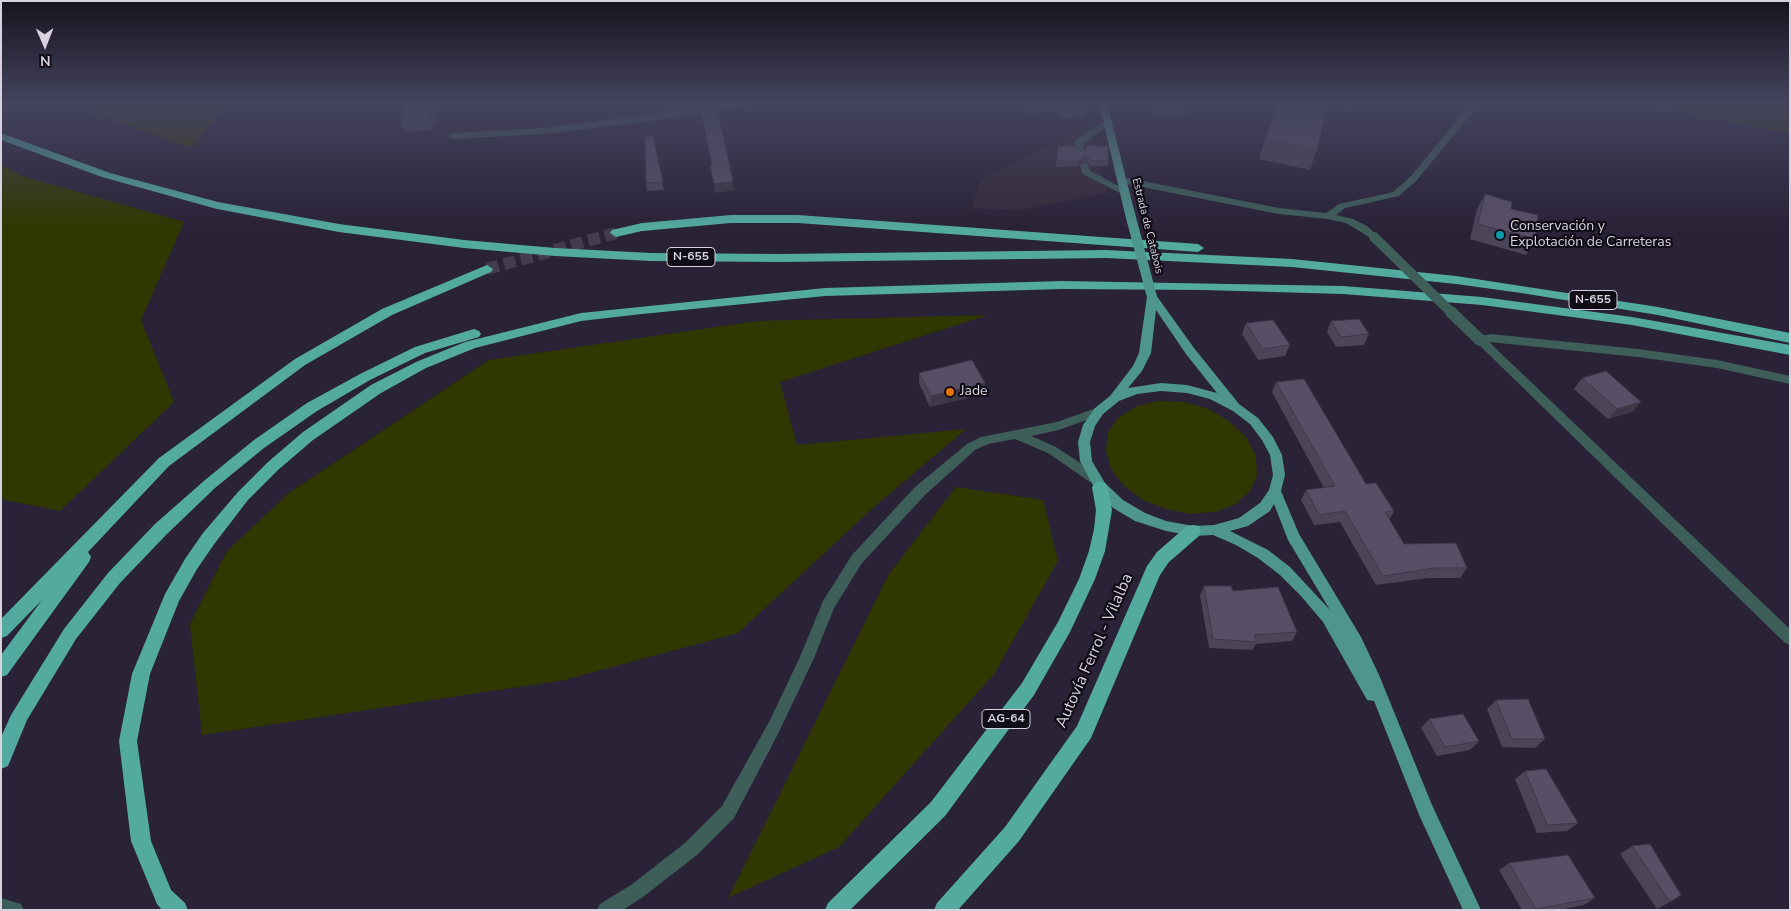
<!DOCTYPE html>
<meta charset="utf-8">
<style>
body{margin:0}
#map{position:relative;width:1791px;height:911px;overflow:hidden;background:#2a2237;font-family:"Nunito Sans",sans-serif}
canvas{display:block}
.frame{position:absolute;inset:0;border:2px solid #d7d1e0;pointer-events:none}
.north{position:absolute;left:20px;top:20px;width:50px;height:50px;-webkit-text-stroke:4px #110d17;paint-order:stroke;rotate:179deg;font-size:14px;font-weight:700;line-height:20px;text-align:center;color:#d7d1e0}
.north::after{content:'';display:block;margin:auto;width:18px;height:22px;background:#d7d1e0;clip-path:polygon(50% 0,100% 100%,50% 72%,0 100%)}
</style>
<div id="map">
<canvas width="1791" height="911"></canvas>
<div class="frame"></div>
<div class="north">N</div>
</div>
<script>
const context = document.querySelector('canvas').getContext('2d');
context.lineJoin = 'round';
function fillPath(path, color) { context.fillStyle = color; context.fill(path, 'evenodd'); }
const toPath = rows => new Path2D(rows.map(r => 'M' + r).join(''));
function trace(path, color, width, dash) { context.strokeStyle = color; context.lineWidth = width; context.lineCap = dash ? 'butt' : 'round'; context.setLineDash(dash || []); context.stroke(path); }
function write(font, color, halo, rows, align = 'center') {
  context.font = font + ' "Nunito Sans",sans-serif'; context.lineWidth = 4.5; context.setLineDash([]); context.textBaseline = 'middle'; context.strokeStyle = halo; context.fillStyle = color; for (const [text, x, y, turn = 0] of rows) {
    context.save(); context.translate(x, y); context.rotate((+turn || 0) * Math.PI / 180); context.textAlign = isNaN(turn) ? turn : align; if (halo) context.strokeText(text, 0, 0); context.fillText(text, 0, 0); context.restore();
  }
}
fillPath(toPath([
 [1090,125,1107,193,1021,210,971,209,981,179]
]), '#342938');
fillPath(toPath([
 [66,103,228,103,191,148],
 [1640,103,1790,103,1790,133,1640,104],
 [1,165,22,176,184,222,141,320,174,402,60,511,1,499],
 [988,315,780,382,797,445,966,429,873,508,738,633,564,680,202,735,190,624,227,551,290,492,489,360,757,321],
 [1159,401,1184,402,1209,409,1230,422,1247,438,1256,457,1257,475,1250,491,1236,504,1215,512,1191,514,1166,509,1143,500,1124,486,1111,469,1106,451,1108,432,1119,417,1137,406],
 [956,487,1043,500,1058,561,994,674,839,847,728,898,889,574]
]), '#303700');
trace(toPath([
 [487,269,616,233]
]), '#443c50', 12, [12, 5.5]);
fillPath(toPath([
 [733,103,753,103,749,106,659,120,544,134,452,139,447,136,452,133,544,128,733,103],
 [1348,103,1356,103,1353,113,1346,111,1348,103],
 [1471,103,1480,103,1417,180,1399,196,1345,208,1336,215,1353,219,1367,226,1379,237,1374,240,1346,223,1328,219,1279,214,1122,183,1117,180,1122,177,1279,208,1326,213,1339,204,1393,192,1411,176,1471,103],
 [1107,119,1110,120,1110,124,1084,143,1084,153,1078,153,1074,142,1076,140,1107,119],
 [1085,163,1088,164,1090,171,1130,192,1128,194,1122,194,1083,174,1080,166,1085,163],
 [1491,334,1638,349,1717,360,1790,376,1790,384,1717,368,1638,357,1489,342,1790,629,1790,645,1785,643,1474,340,1476,337,1491,334],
 [1099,407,1105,411,1103,414,1059,430,1031,436,1056,447,1100,476,1101,479,1100,482,1090,482,1048,453,1015,439,988,444,975,450,925,495,862,563,834,608,814,658,779,732,734,818,697,855,643,897,623,910,597,910,600,904,631,885,685,843,722,806,769,722,800,657,823,601,852,555,915,487,967,444,981,437,1057,422,1099,407],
 [1,898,21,904,24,910,1,910,1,898]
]), '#3e5e5a');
fillPath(toPath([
 [1099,103,1107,103,1134,210,1132,212,1126,212,1124,210,1099,103],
 [1152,293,1156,295,1194,348,1239,404,1258,418,1273,437,1282,455,1285,475,1281,491,1299,534,1361,637,1379,675,1432,805,1481,910,1463,910,1420,817,1374,701,1367,700,1323,622,1301,596,1280,575,1258,558,1236,545,1213,535,1193,536,1166,531,1135,521,1113,508,1094,487,1080,461,1078,442,1083,425,1095,408,1110,396,1133,366,1139,353,1147,297,1152,293],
 [1156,310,1186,354,1217,393,1187,385,1161,383,1128,388,1142,371,1151,353,1156,310],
 [1161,391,1187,393,1210,399,1233,411,1250,424,1262,440,1270,455,1273,475,1269,490,1260,503,1239,518,1214,525,1193,526,1166,521,1145,513,1123,500,1105,483,1092,461,1090,442,1095,426,1103,414,1119,401,1137,394,1161,391],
 [1274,504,1288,540,1330,610,1290,567,1268,550,1230,531,1248,526,1270,511,1274,504]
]), '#4e958c');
fillPath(toPath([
 [1,133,110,173,218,202,339,224,464,240,555,248,651,253,780,254,1106,250,1292,259,1456,276,1658,307,1790,333,1790,343,1658,315,1521,293,1456,284,1292,267,1106,258,780,262,651,261,555,256,464,248,339,232,217,209,102,177,1,140,1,133],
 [731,215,798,215,1198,244,1204,248,1198,252,798,223,731,223,642,231,616,237,610,233,612,230,642,223,731,215],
 [487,265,493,269,491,272,392,315,305,365,169,466,88,552,91,557,89,562,7,675,1,677,1,655,42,600,7,636,1,638,1,619,159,458,295,359,382,309,487,265],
 [1062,281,1343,286,1482,297,1632,317,1790,345,1790,355,1632,325,1482,305,1343,294,1203,290,1062,289,825,296,642,314,581,321,475,348,426,368,381,393,313,440,278,470,248,500,215,543,197,569,179,601,150,674,137,741,151,841,171,890,185,903,188,910,162,910,157,904,131,841,119,741,132,674,165,594,185,559,203,533,238,492,268,462,303,432,371,385,416,362,465,342,581,313,825,288,1062,281],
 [474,329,479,331,481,334,479,337,425,353,370,380,317,411,264,448,215,488,167,534,120,583,76,639,27,720,8,766,1,769,1,737,11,715,64,629,108,573,155,524,205,480,254,440,307,403,360,374,415,347,474,329],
 [1100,481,1105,483,1108,487,1112,510,1105,551,1095,579,1070,632,1034,695,945,816,850,910,825,910,828,903,931,802,1022,683,1058,622,1079,579,1089,551,1094,529,1096,510,1092,487,1095,483,1100,481],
 [1193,525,1199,526,1201,531,1199,536,1169,562,1160,575,1091,738,1019,841,958,910,934,910,937,903,1005,827,1077,726,1147,566,1157,552,1187,526,1193,525]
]), '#53aba0');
trace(toPath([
 [1374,237,1452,313]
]), '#3e5e5a', 10);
trace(toPath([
 [1451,312,1480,340]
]), '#3e5e5a', 12);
trace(toPath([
 [1129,210,1152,297]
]), '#4e958c', 10);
fillPath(toPath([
 [406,103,438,103,439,107,432,130,404,132,400,122],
 [1022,103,1083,103,1084,110,1083,118,1059,119,1056,109,1026,114],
 [1152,103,1187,103,1188,104,1185,114,1156,114],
 [1277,103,1317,150,1310,170,1259,159],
 [653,136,664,190,647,191,646,183],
 [1058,146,1079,150,1108,161,1107,166,1091,166,1086,161,1078,166,1056,167],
 [1485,194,1511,209,1535,239,1526,255,1470,239,1477,209],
 [1331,321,1369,334,1364,345,1336,347,1327,332],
 [1246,323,1290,345,1285,356,1258,360,1242,334],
 [919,373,985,383,984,394,930,407,919,383],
 [1582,378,1641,402,1632,412,1608,419,1574,389],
 [1276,382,1366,484,1394,511,1389,520,1404,544,1467,568,1460,578,1428,578,1376,585,1340,522,1314,525,1301,500,1306,490,1324,488,1272,392],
 [1204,586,1233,591,1297,632,1292,641,1256,644,1252,650,1209,648,1200,595],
 [1496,700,1545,739,1535,748,1502,747,1487,709],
 [1429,719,1479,741,1470,750,1437,756,1421,728],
 [1525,771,1578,823,1567,831,1537,833,1515,779],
 [1632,846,1670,902,1657,909,1620,854],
 [1509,863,1595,898,1584,905,1559,910,1522,910,1499,870]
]), '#4c4459');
fillPath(toPath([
 [433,103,438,103,439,107,432,130,428,120],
 [695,103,717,103,696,106],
 [1043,103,1057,103,1056,109,1026,114,1027,106],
 [1086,156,1086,161,1078,166,1079,161],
 [733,181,734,190,715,193,714,184],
 [985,383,984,394,930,407,931,396],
 [1641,402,1632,412,1608,419,1617,409]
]), '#3e3748');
const building = toPath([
 [406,103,433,103,428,120,400,122,406,103],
 [1026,103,1043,103,1027,106,1026,103],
 [1058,103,1083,103,1084,110,1060,110,1058,103],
 [1158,103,1187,103,1188,104,1158,104,1158,103],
 [1277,103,1328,103,1317,150,1266,139,1277,103],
 [716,104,733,181,714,184,710,165,712,165,700,106,716,104],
 [653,136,663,182,646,183,645,137,653,136],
 [1058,146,1076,146,1079,150,1086,149,1087,146,1108,146,1108,161,1092,161,1086,156,1079,161,1057,161,1058,146],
 [1485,194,1512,202,1511,209,1538,215,1535,239,1478,224,1485,194],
 [1359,319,1369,334,1341,337,1331,321,1359,319],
 [1273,320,1290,345,1262,349,1246,323,1273,320],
 [972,360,985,383,931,396,919,373,972,360],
 [1606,371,1641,402,1617,409,1582,378,1606,371],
 [1304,379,1366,484,1376,483,1394,511,1385,512,1404,544,1456,543,1467,568,1435,568,1383,576,1345,511,1319,515,1306,490,1335,486,1276,382,1304,379],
 [1204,586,1231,586,1233,591,1278,587,1297,632,1254,635,1257,642,1213,639,1204,586],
 [1528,699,1545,739,1512,739,1496,700,1528,699],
 [1463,714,1479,741,1445,747,1429,719,1463,714],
 [1546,769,1578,823,1547,825,1525,771,1546,769],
 [1650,844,1681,895,1670,902,1632,846,1650,844],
 [1568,855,1595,898,1536,909,1509,863,1568,855]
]);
fillPath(building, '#584f67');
trace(building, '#3e3748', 1);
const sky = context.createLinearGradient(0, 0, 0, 230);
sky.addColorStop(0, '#17131e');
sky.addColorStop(0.45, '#44445e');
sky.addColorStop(1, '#44445e00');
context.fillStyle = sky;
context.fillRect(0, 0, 1791, 230);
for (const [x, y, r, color] of [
 [1500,235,5,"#0f9aa8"],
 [950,392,5,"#e8710a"]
]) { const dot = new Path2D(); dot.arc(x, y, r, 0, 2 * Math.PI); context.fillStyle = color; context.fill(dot); trace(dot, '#110d17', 2); }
write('11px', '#d7d1e0', '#110d17', [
 ["Estrada de Catabois",1147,226,76]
]);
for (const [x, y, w] of [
 [691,257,48],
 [1593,300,48],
 [1006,719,48]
]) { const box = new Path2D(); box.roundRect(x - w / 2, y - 9.5, w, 19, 4); context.fillStyle = '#110d17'; context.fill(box); trace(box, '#d7d1e0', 1); }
write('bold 12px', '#d7d1e0', null, [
 ["N-655",691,257],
 ["N-655",1593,300],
 ["AG-64",1006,719]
]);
write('14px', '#d7d1e0', '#110d17', [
 ["Conservación y",1510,227],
 ["Explotación de Carreteras",1510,243],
 ["Jade",960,392]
], 'left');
write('16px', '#d7d1e0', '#110d17', [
 ["Autovía Ferrol - Vilalba",1095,651,-66]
]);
</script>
